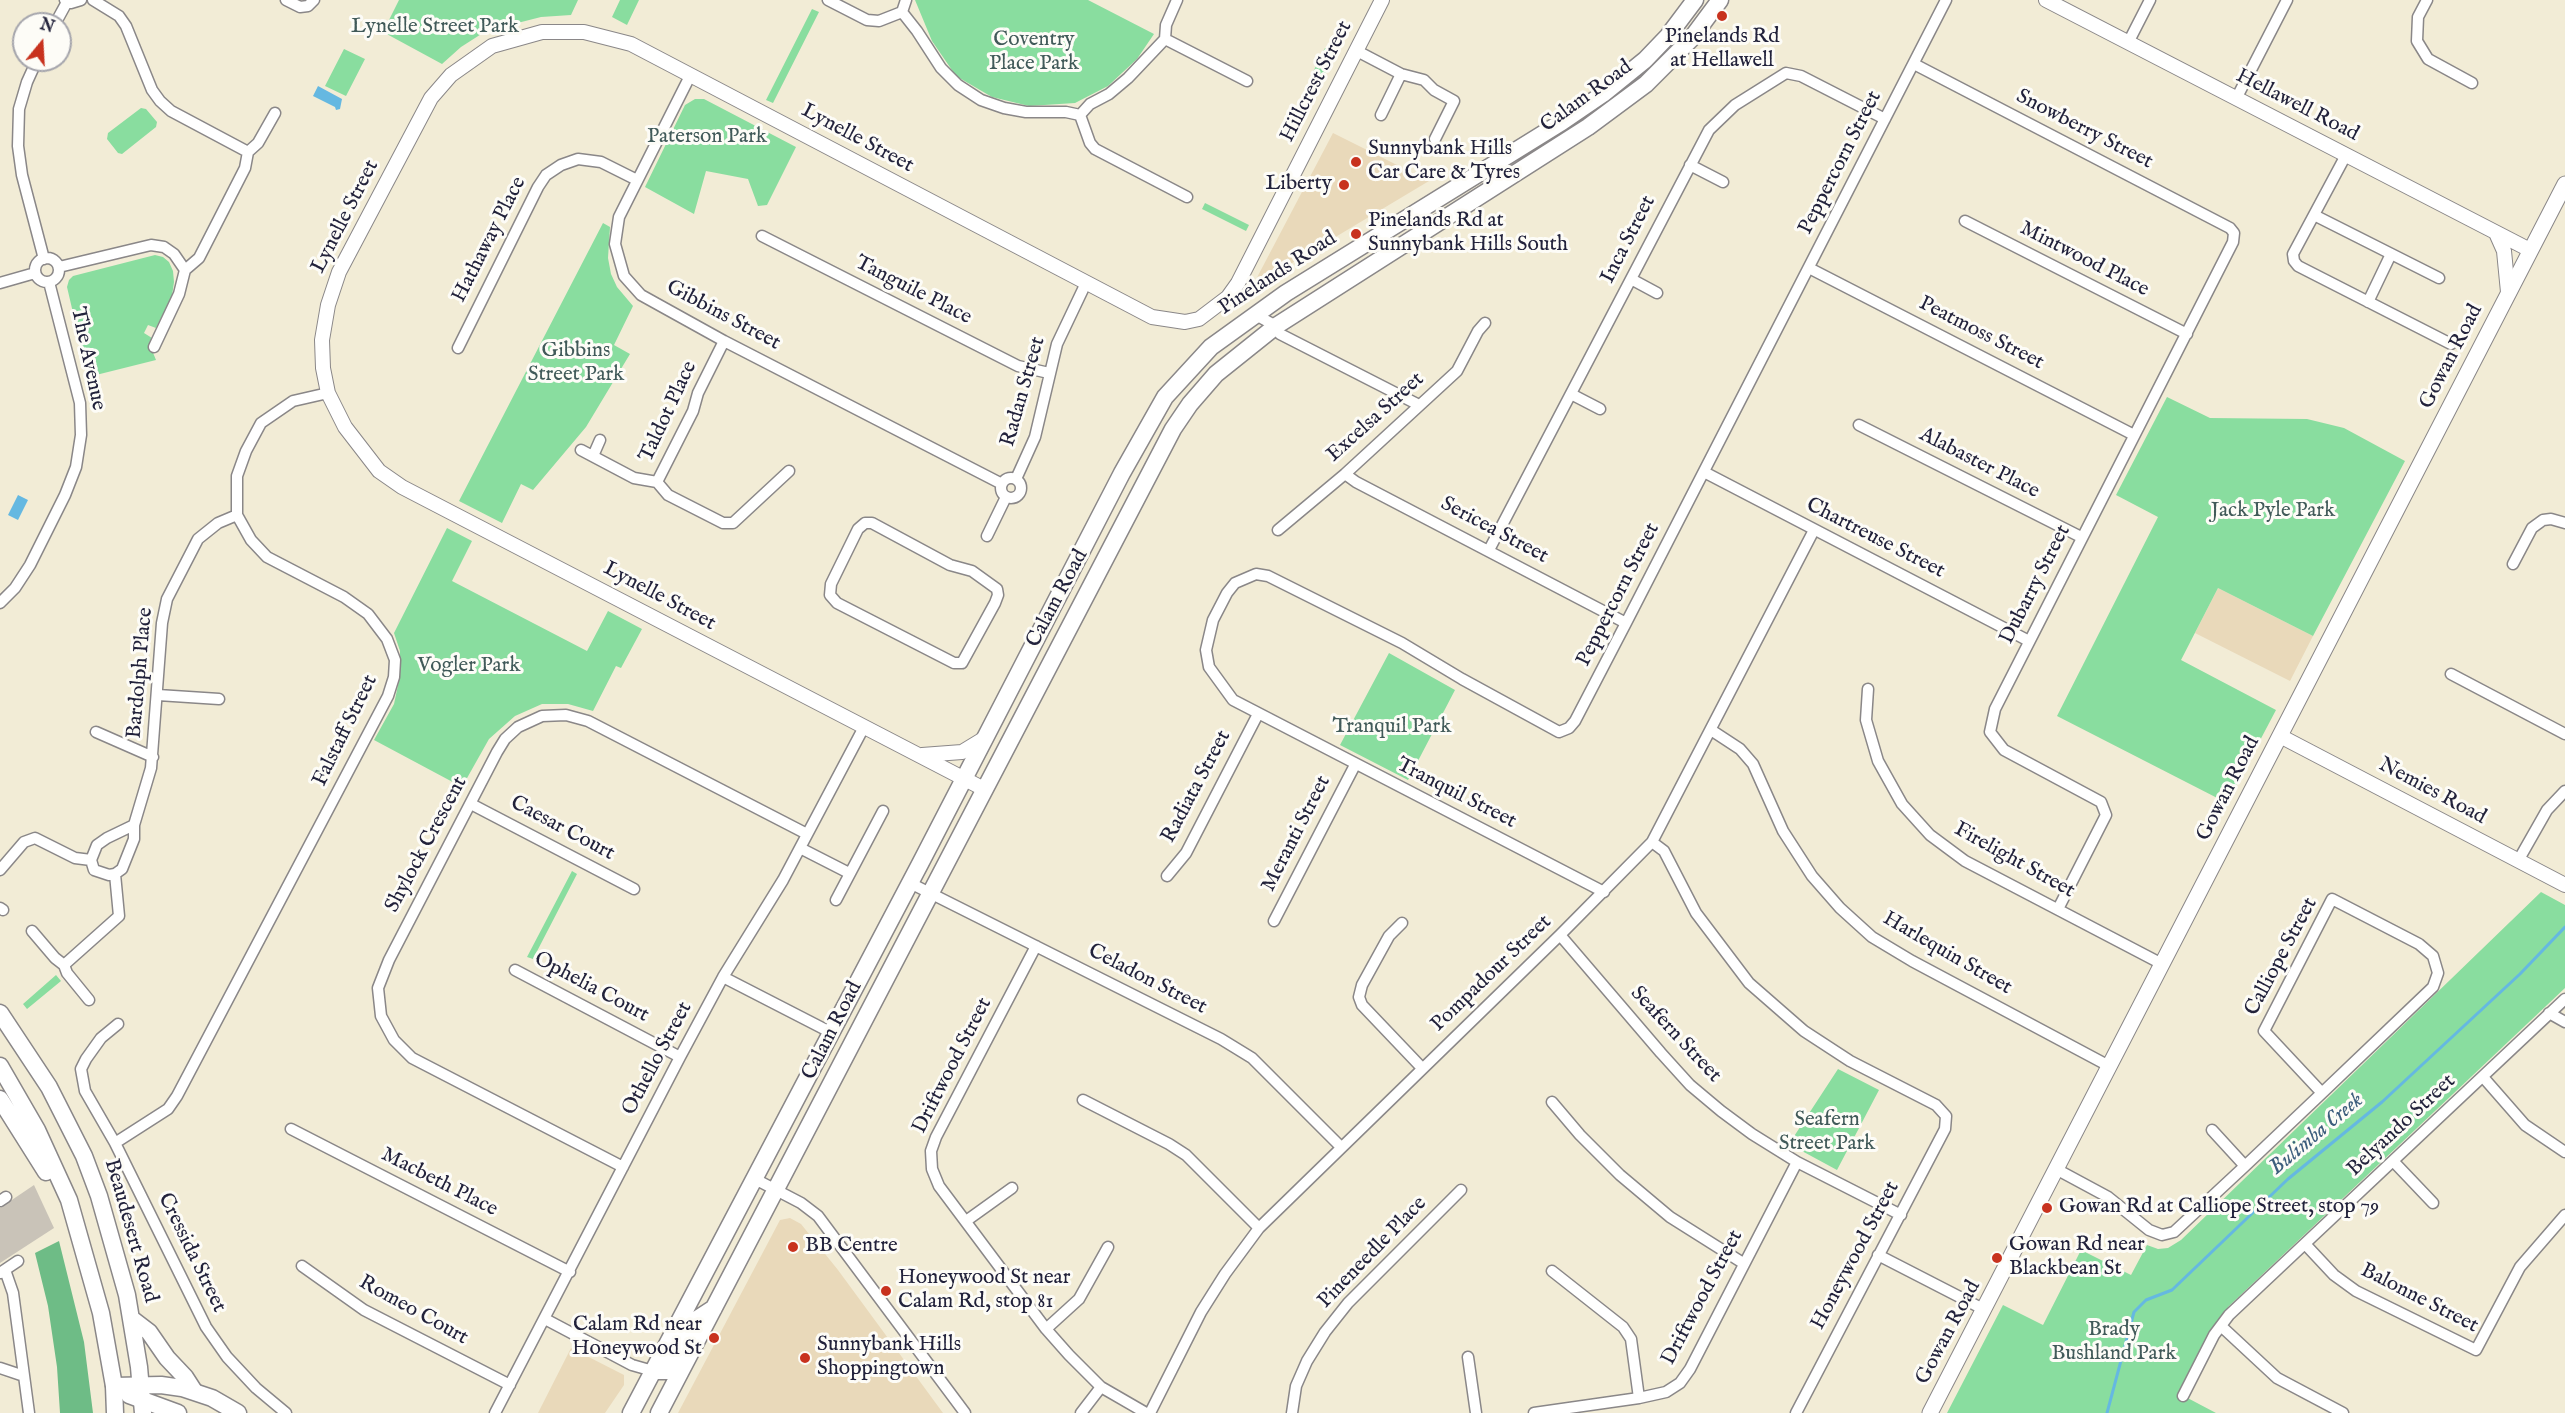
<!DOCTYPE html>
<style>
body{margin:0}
#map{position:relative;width:2565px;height:1413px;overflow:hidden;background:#f2ecd6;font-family:"IM FELL English",serif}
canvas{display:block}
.north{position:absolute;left:12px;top:12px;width:60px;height:60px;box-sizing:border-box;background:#fdfcf7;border:2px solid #a5a5ac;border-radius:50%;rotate:18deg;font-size:16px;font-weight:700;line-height:24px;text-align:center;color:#22223b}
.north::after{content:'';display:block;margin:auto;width:21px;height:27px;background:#c8321e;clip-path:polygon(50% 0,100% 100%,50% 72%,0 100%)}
</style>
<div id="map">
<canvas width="2565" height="1413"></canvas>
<div class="north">N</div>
</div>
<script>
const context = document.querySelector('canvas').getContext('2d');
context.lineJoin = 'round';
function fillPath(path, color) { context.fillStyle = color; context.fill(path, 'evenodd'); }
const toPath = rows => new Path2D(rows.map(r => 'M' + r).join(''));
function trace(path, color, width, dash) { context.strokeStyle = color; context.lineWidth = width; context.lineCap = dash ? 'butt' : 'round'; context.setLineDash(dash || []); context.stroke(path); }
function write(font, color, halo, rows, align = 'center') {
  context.font = font + ' "IM FELL English",serif'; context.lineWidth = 6; context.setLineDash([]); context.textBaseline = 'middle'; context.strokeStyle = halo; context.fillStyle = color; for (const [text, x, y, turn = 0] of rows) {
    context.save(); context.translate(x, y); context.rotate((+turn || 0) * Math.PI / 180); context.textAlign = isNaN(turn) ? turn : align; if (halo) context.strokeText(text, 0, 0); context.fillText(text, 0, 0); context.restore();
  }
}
fillPath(toPath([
 [1333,133,1429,181,1252,287],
 [2218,588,2313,636,2290,681,2195,633],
 [790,1218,801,1224,838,1270,943,1413,678,1413,780,1220],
 [571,1348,624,1375,624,1385,605,1413,538,1413]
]), '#e9d9ba');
fillPath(toPath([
 [34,1185,54,1228,0,1263,0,1208]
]), '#c9c3b8');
fillPath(toPath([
 [399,0,578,0,571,15,541,17,486,31,461,47,442,64,383,32],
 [620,0,639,0,627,25,612,17],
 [915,0,1088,0,1154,34,1137,59,1108,86,1075,103,1029,106,992,97,956,76,932,41],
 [812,9,819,12,773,103,766,100],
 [1325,48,1335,53,1321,82,1311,76],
 [344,49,365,59,346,96,325,86],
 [695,99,704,99,796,147,767,205,758,206,748,179,706,171,694,214,645,187,685,105],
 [141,108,146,109,157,122,156,127,122,154,118,153,107,139,108,133],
 [1205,203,1249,225,1246,231,1202,209],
 [603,223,610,227,608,258,611,274,617,287,633,306,614,345,630,354,586,427,533,490,521,484,502,523,459,501],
 [155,255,163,257,169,262,173,271,174,282,172,296,156,328,148,325,144,333,152,338,149,343,156,360,88,377,67,287,69,280,73,276],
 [2167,397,2210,418,2307,419,2344,428,2405,461,2313,636,2218,588,2181,660,2276,710,2227,803,2057,716,2158,517,2116,495],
 [447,528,472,541,452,581,587,651,608,611,642,629,621,668,616,666,593,711,568,704,542,704,515,716,489,739,462,787,374,740,394,704,400,676,400,651,394,633],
 [1389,653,1455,690,1408,780,1340,745],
 [572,871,577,874,533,959,527,957],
 [2541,892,2565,905,2565,988,2229,1306,2214,1328,2180,1394,2216,1413,1947,1413,2003,1305,2043,1325,2081,1250,2131,1275,2147,1245,2158,1249,2168,1248,2181,1240],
 [56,975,61,981,27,1009,23,1004],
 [1838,1069,1879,1090,1837,1170,1789,1144]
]), '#89dd9f');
fillPath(toPath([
 [59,1241,84,1342,93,1413,60,1413,57,1367,48,1306,35,1253]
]), '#6ebc86');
fillPath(toPath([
 [318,86,342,99,340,109,336,110,335,107,313,96],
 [18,495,28,500,18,520,8,515]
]), '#65b8e1');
trace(toPath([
 [2107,1413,2134,1312,2146,1300,2172,1290,2288,1179,2382,1102,2520,974,2565,927]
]), '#65b8e1', 3);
const minor = toPath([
 [65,0,71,3,81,0],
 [93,0,119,16,126,26,152,90,160,101,171,111,248,152],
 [286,0,300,7,308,6,314,0],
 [828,0,867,20,879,21,902,12],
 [906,0,902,12,917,31,941,68,958,85,981,100,1004,108,1026,112,1066,112,1080,115,1090,104,1109,94,1128,78,1165,39,1166,25,1177,0],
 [2427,0,2418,17,2417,41,2428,59,2472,83],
 [55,24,67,2],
 [1165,39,1247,81],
 [2128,43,2150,0],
 [1357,51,1401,74,1424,80,1434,90,1454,101,1435,139],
 [37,60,27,82,19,109,18,146,22,175,44,259],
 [1914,64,2230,228,2234,233,2233,242,1995,709,1990,732,2004,750,2101,802,2106,815,2058,909],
 [690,76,619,217,615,244,624,276,641,295,724,341,1002,484],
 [2236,99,2287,0],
 [1080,115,1090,143,1095,149,1187,197],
 [1381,115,1401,74],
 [2346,155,2293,254,2294,261,2298,266,2451,344],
 [1690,165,1723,182],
 [2314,215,2439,278],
 [1965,221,2187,334],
 [762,236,1018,366,1049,373],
 '35 270a12 12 0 1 1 24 0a12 12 0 1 1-24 0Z',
 [59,267,151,245,164,247,174,254,185,270,179,294,154,347],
 [1809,268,2134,435],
 [185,270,199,258,245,168,248,152,258,143,275,113],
 [1631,279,1657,293],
 [0,283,35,273],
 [2368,302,2391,254],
 [1256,315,1276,326,1280,334,1419,405],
 [724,341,698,393,693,411,657,482,668,495,723,523,733,523,789,471],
 [458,348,538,187,546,175,561,165,578,159,601,162,637,180],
 [1571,394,1600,409],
 [1859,425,2081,537],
 [581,450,634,478,657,482],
 [593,456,600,440],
 [1704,472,2029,641],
 [1345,474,1356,482,1626,623],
 '1001 488a10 10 0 1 1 20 0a10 10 0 1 1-20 0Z',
 [1016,479,1035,437,1057,344,1086,283],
 [865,523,872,523,950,565,972,571,997,589,998,595,995,603,962,663,954,663,837,603,830,595,831,584,858,529,865,523],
 [1278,530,1345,474,1457,371,1478,331,1485,323],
 [987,536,1006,497],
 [1489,550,1709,130,1735,105,1786,73,1801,76,1885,119],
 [2513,564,2532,528,2543,520,2551,519,2565,523],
 [0,603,15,588,30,565,65,495,76,467,81,435,80,403,49,282],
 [2451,674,2565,734],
 [1868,689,1866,720,1878,761,1902,804,1930,835,1965,861,2162,964],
 [158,695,219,699],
 [1711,730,1740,749,1753,764,1783,831,1812,876,1840,908,1872,937,1912,961,2109,1066],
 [96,732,153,757],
 [471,804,634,889],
 [134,825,151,768,162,623,167,599,198,539,218,523,237,515],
 [134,825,134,839,122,869,115,874,109,875,94,870,91,860,97,845,107,838,134,825],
 [1652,842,1664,851,1696,913,1749,983,1804,1031,1850,1061,1936,1105,1946,1116,1945,1129,1796,1413],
 [800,848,849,873],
 [2518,861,2547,810,2565,791],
 [0,870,24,842,35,838,75,858,91,860],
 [1167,876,1186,853,1258,714],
 [910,883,1221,1039,1252,1058,1341,1147],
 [1604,892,1233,700,1209,667,1206,650,1213,620,1227,593,1235,583,1256,574,1268,576,1402,643,1462,679,1559,732,1569,728,1575,721,1626,623,1946,0],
 [836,900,883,811],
 [0,908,3,910],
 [1274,921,1355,765],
 [1402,923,1389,936,1362,985,1359,997,1362,1005,1422,1068],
 [32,931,55,958,64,965,67,973,89,1000],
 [1560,935,1661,1053,1690,1085,1721,1111,1752,1134,1797,1162,1901,1215],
 [1036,946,936,1137,931,1151,932,1169,939,1186,1046,1329,1069,1355,1101,1387,1146,1413],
 [64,965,119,916,115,874],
 [515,970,680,1057],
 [723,977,830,1032],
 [2549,1013,2565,1022],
 [118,1024,101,1038,86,1059,81,1069,85,1091,115,1143,206,1327,227,1357,256,1388,286,1413],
 [2483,1077,2525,1125,2565,1152],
 [1083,1100,1169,1144,1186,1155,1259,1228],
 [1552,1102,1580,1135,1620,1175,1670,1217,1743,1263],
 [291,1129,570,1272],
 [2212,1130,2245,1166],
 [115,1143,168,1109,177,1096,388,696,394,677,395,660,387,639,368,614,344,597,267,557,251,540,237,515,237,476,246,451,261,423,293,401,328,393],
 [2393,1161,2433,1203],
 [623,1167,412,1058,394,1040,381,1016,378,988,389,960,497,752,505,739,518,727,542,716,566,715,588,721,807,834],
 [2056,1169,2108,1197,2149,1230,2162,1235,2174,1232,2245,1166,2322,1093,2433,987,2438,973,2433,956,2419,944,2332,899,2264,1031,2322,1093],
 [753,1178,801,1203,818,1216,965,1413],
 [0,1201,6,1197],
 [966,1221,1012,1188],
 [2305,1244,2334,1275,2356,1291,2476,1350,2520,1267,2565,1215],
 [1878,1255,1985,1310],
 [302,1266,364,1310,510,1385],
 [5,1270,13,1293,29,1413],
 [1552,1271,1623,1327,1631,1339,1639,1398],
 [0,1273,18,1261],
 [545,1319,632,1365,653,1371],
 [2221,1326,2277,1378,2343,1413],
 [1046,1329,1079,1299,1108,1247],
 [1468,1357,1476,1413],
 [0,1368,24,1376],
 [2183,1396,2214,1335,2229,1315,2565,999],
 [495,1413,680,1057,723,977,783,880,864,727],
 [1081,1413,1101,1387],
 [1150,1413,1201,1312,1225,1274,1259,1228,1560,935,1652,842,1814,530],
 [1292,1413,1296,1386,1307,1361,1325,1332,1348,1303,1461,1190],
 [1534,1413,1639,1398,1666,1392,1680,1383,1690,1369,1797,1162]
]);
const tertiary = toPath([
 [2046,0,2530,250],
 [2496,233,2504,251,2508,292],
 [2280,736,2565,885],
 [922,755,962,752,985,738],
 [984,789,402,487,379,471,345,427,328,393,323,368,322,340,328,305,339,272,431,98,451,75,492,46,542,32,584,32,631,44,1152,317,1185,322,1199,319,1228,297,1238,283,1382,0]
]);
const secondary = toPath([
 [1930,1413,2565,184]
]);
const primary = toPath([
 [653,1371,666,1371,694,1321,714,1308],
 [114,1386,161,1385,182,1388,212,1398,238,1413],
 [129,1395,178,1413],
 [631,1413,920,864,1122,473,1165,397,1211,347,1286,293,1562,122,1603,94,1645,60,1668,36,1695,0],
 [659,1413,1173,429,1190,404,1216,374,1276,326,1588,127,1646,84,1691,39,1720,0]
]);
const trunk = toPath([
 [0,1013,49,1087,84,1156,99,1196,127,1295,139,1367,143,1413],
 [0,1066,37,1130,69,1200,101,1313,114,1386,115,1413],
 [0,1099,46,1172],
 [132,1319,149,1332,167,1358,185,1377,194,1391]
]);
trace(minor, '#8a8788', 13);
trace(tertiary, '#8a8788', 16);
trace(secondary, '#8a8788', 17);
trace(primary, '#8a8788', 19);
trace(trunk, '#8a8788', 19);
trace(minor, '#fff', 10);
trace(tertiary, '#fff', 14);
trace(secondary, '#fff', 15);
trace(primary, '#fff', 16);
trace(trunk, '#fff', 16);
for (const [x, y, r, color] of [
 [1722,16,6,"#c8321e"],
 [1356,162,6,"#c8321e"],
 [1344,185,6,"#c8321e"],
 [1356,234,6,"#c8321e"],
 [2047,1208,6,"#c8321e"],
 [793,1247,6,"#c8321e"],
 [1997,1258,6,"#c8321e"],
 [886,1291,6,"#c8321e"],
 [714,1338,6,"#c8321e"],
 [805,1358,6,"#c8321e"]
]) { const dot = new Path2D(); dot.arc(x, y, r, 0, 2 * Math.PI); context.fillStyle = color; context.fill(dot); trace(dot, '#fdfcf7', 2); }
write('21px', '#415a59', '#fdfcf7', [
 ["Lynelle Street Park",435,28],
 ["Coventry",1034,41],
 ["Place Park",1034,65],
 ["Paterson Park",707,138],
 ["Gibbins",576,352],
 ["Street Park",576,376],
 ["Jack Pyle Park",2273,512],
 ["Vogler Park",469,667],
 ["Tranquil Park",1392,728],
 ["Seafern",1827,1121],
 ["Street Park",1827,1145],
 ["Brady",2114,1331],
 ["Bushland Park",2114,1355]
]);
write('21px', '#22223b', '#fdfcf7', [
 ["Pinelands Rd",1722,38,"center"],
 ["at Hellawell",1722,62,"center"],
 ["Sunnybank Hills",1368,150],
 ["Car Care & Tyres",1368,174],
 ["Liberty",1332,185,"right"],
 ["Pinelands Rd at",1368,222],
 ["Sunnybank Hills South",1368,246],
 ["Gowan Rd at Calliope Street, stop 79",2059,1208],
 ["Gowan Rd near",2009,1246],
 ["Blackbean St",2009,1270],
 ["BB Centre",805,1247],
 ["Honeywood St near",898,1279],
 ["Calam Rd, stop 81",898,1303],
 ["Calam Rd near",702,1326,"right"],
 ["Honeywood St",702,1350,"right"],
 ["Sunnybank Hills",817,1346],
 ["Shoppingtown",817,1370]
], 'left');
write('21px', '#22223b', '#fdfcf7', [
 ["Hillcrest Street",1317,82,-63],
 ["Calam Road",1587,97,-36],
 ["Hellawell Road",2297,106,27],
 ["Snowberry Street",2084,130,27],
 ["Lynelle Street",857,139,28],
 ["Peppercorn Street",1841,163,-63],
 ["Lynelle Street",346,217,-63],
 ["Hathaway Place",490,240,-63],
 ["Inca Street",1629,240,-63],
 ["Mintwood Place",2084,260,27],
 ["Pinelands Road",1278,274,-33],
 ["Tanguile Place",913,291,27],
 ["Gibbins Street",723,316,28],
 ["Peatmoss Street",1981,334,27],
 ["Gowan Road",2452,357,-63],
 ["The Avenue",87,359,78],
 ["Radan Street",1024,392,-74],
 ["Taldot Place",669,412,-65],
 ["Excelsa Street",1376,418,-42],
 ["Alabaster Place",1979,464,27],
 ["Sericea Street",1494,531,28],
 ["Chartreuse Street",1875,539,27],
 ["Dubarry Street",2036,585,-63],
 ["Peppercorn Street",1619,595,-63],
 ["Lynelle Street",659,597,28],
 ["Calam Road",1058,599,-62],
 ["Bardolph Place",141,673,-85],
 ["Falstaff Street",346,731,-64],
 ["Radiata Street",1197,787,-62],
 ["Gowan Road",2229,789,-63],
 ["Nemies Road",2432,792,28],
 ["Tranquil Street",1456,794,27],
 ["Caesar Court",562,829,28],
 ["Meranti Street",1297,834,-63],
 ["Shylock Crescent",427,845,-62],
 ["Firelight Street",2014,861,29],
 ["Harlequin Street",1947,954,30],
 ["Calliope Street",2282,957,-62],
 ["Pompadour Street",1492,974,-44],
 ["Celadon Street",1147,980,27],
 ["Ophelia Court",591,988,28],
 ["Calam Road",833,1031,-63],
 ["Seafern Street",1675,1035,47],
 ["Othello Street",658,1059,-62],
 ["Driftwood Street",953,1066,-63],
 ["Belyando Street",2402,1126,-43],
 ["Macbeth Place",439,1183,27],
 ["Beaudesert Road",130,1231,74],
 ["Cressida Street",191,1253,64],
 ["Pineneedle Place",1373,1253,-46],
 ["Honeywood Street",1856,1256,-62],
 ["Driftwood Street",1703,1298,-62],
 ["Balonne Street",2419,1299,27],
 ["Romeo Court",413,1311,29],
 ["Gowan Road",1949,1333,-62]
]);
write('italic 22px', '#3d5e7d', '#fdfcf7', [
 ["Bulimba Creek",2317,1135,-40]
]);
</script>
